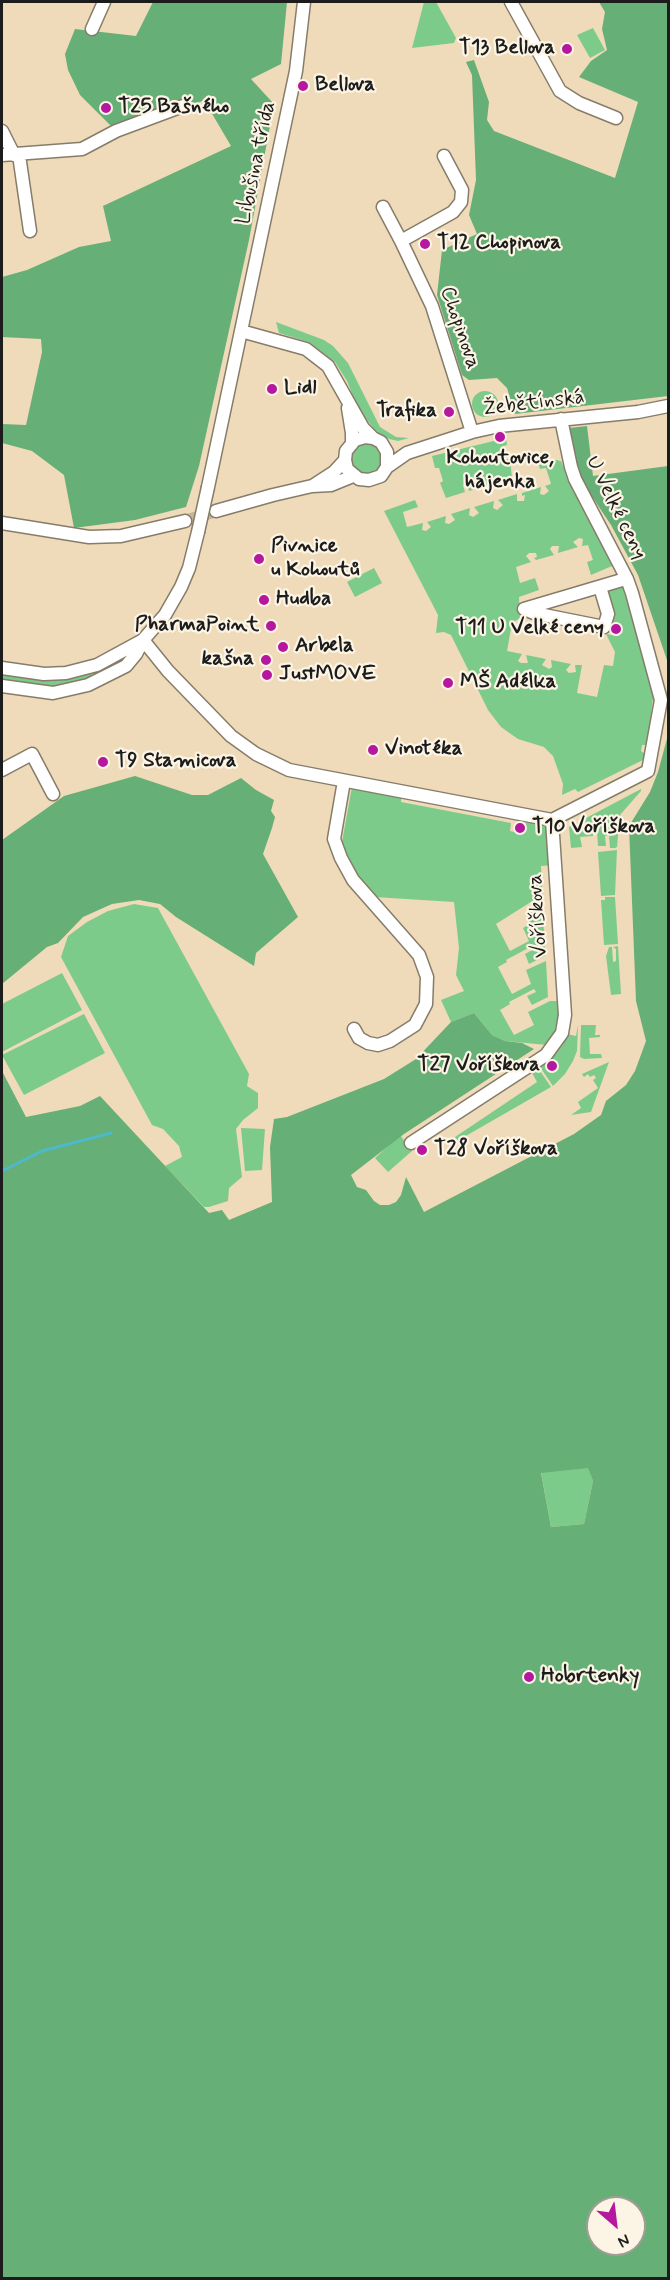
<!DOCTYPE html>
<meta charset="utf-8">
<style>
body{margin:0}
#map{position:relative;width:670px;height:2280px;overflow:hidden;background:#efdbb9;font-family:Mynerve,sans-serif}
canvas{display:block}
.frame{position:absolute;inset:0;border:3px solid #1c1c1c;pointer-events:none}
.north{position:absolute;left:586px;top:2196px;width:60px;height:60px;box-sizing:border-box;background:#fcf5e5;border:2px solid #a29e95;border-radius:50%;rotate:152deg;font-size:16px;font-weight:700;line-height:24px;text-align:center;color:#1c1c1c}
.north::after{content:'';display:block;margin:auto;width:21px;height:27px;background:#b5179e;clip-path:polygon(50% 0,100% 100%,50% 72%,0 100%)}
</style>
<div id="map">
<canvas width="670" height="2280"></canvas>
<div class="frame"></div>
<div class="north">N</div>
</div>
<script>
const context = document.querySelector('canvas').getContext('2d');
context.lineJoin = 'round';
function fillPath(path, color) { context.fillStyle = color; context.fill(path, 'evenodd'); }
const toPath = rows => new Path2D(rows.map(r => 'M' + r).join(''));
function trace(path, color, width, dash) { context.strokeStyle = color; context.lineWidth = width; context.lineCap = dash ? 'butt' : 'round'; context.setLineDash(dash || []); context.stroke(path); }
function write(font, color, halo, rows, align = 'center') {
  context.font = font + ' Mynerve,sans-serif'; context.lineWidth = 4.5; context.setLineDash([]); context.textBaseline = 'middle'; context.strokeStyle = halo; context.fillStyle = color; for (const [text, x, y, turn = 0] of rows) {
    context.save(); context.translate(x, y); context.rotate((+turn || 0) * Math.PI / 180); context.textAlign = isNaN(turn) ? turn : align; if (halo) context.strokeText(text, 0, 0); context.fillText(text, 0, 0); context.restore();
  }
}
fillPath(toPath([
 [424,2,436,2,456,38,454,43,412,48],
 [593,28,605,50,590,58,577,35],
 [276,322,324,340,333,346,348,363,380,427,396,437,409,438,398,441,389,439,375,430,367,420,363,421,347,381,335,362,309,342,279,333],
 '472 404a13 13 0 1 1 26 0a13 13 0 1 1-26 0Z',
 [506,438,507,445,503,446,506,459,510,459,512,478,493,484,491,477,487,478,489,485,469,491,467,484,463,485,465,492,446,498,440,483,443,481,439,468,435,468,432,456],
 '352 459a15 15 0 1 1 30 0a15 15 0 1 1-30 0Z',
 [552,459,561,461,573,490,612,566,591,575,587,562,593,560,588,545,582,546,583,539,579,538,573,542,578,547,558,553,559,546,552,546,550,549,554,555,536,560,534,558,537,557,536,553,529,553,526,556,531,562,516,567,520,583,535,578,539,590,519,597,520,618,512,623,507,651,522,654,518,661,521,663,528,663,526,655,546,659,542,665,549,669,552,667,551,660,571,664,566,670,569,673,576,672,575,665,582,665,577,693,597,697,604,665,613,666,615,652,606,634,619,636,621,625,608,622,607,593,609,589,622,585,651,683,653,698,647,745,642,745,641,751,645,754,643,760,578,792,575,789,562,795,563,784,553,756,544,747,518,739,501,727,488,710,451,635,444,632,436,633,438,615,384,511,415,500,418,507,403,512,407,527,423,523,422,530,426,531,431,527,427,522,446,516,445,523,449,524,455,520,451,514,470,508,469,515,473,517,479,513,474,507,494,501,493,508,497,510,503,505,498,500,517,494,517,501,524,501,525,495,522,496,522,493,541,487,540,494,544,495,549,491,545,486,551,484,546,468,540,469,538,462],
 [374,568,382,583,355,597,347,582],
 [91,672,93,678,59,687,45,688,2,682,2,675,49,680],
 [353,781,402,791,401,802,511,823,510,831,515,832,523,833,528,816,552,820,555,865,541,866,545,956,529,964,525,954,534,949,532,946,506,960,507,962,498,967,512,994,531,984,526,970,546,961,548,997,532,1005,527,996,536,992,534,989,509,1002,510,1004,500,1010,514,1035,534,1025,528,1012,550,1001,559,1001,559,1012,554,1034,547,1045,505,1041,492,1035,474,1013,451,1022,441,1000,464,991,456,975,459,948,454,902,374,897,352,870,342,842],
 [534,900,538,900,527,916,530,924,523,928,529,941,510,951,496,924],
 [641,789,641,791,620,815,617,847,615,848,610,848,609,835,605,836,606,846,598,846,597,831,593,832,593,836,580,837,582,847,571,848,569,827],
 [617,850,615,895,601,896,598,852],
 [605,897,615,897,618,944,604,945,601,900,605,900],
 [134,904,158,908,249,1074,247,1086,258,1093,258,1108,243,1120,236,1129,242,1177,229,1188,228,1201,209,1207,204,1207,165,1166,182,1157,179,1146,163,1129,152,1125,61,957,68,936,87,922,108,911],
 [618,946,621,994,611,995,606,956,609,947,612,947,613,962,616,961,616,949,613,947],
 [62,973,82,1010,2,1052,2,1004],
 [84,1014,105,1053,24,1095,2,1055],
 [578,1025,577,1051,573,1061,565,1074,553,1086,540,1067,545,1061,551,1070,557,1067,551,1057,562,1046,567,1034,576,1036],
 [581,1025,596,1025,595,1035,600,1035,600,1037,589,1038,590,1054,601,1054,602,1058,584,1059,580,1057],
 [609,1062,591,1112,571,1115,581,1108,578,1102,598,1088,593,1080,596,1078,594,1075,590,1077,588,1074,584,1077,582,1074],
 [538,1068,551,1087,457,1141,455,1137,537,1082,531,1071],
 [241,1128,265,1129,262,1170,245,1171],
 [400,1135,412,1151,388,1172,375,1158],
 [588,1467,593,1481,584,1524,551,1527,541,1472]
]), '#7dcb8a');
fillPath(toPath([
 [153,2,287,2,281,64,251,79,274,104,249,240,199,466,186,507,135,520,74,528,64,475,32,451,2,443,2,424,26,425,42,352,41,339,2,337,2,277,27,270,79,247,111,241,103,206,231,146,204,100,190,107,189,103,177,104,176,100,172,100,170,107,112,127,80,95,68,70,65,54,75,29,136,36],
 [599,2,668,2,668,396,515,414,507,388,497,378,469,380,462,375,437,295,442,250,477,234,469,215,476,180,472,75,466,62,474,60,489,102,487,120,494,131,615,178,638,102,579,77,591,61,607,50,602,29,605,12],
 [587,426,593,476,668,466,668,663,638,575,611,525,579,477,568,430,569,428],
 [668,735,668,2278,2,2278,2,1071,26,1117,80,1106,100,1096,209,1213,222,1210,229,1220,272,1202,270,1147,274,1119,287,1117,384,1079,416,1059,451,1022,474,1013,492,1035,505,1041,522,1043,534,1049,404,1134,351,1175,357,1187,366,1190,374,1201,380,1205,389,1205,396,1202,401,1195,406,1177,424,1212,574,1134,601,1115,606,1101,626,1085,635,1071,646,1041,636,1001,629,826,650,792,658,772],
 [588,1468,593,1481,584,1524,551,1527,541,1473],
 [598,2208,634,2208,634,2244,598,2244],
 [135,776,192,795,208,795,241,778,256,790,274,800,271,811,275,817,272,828,263,854,298,917,256,953,254,966,176,917,160,904,139,900,112,904,83,917,58,943,47,947,2,984,2,840,64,796]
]), '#66af76');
trace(toPath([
 [2,1171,42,1151,111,1133]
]), '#4eb9ca', 3);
trace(toPath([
 [185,521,216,511]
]), '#c5b59a', 12, [12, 6]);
const minor = toPath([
 [511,2,560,91,579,103,616,118],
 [92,29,104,2],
 [2,131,14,155],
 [2,155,82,149,116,131,183,106],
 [19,155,30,231],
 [444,156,462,190,461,202,453,212,401,241,432,306,472,432],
 [383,207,401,241],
 [241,331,306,349,328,366,363,428,373,438,381,442,387,452,387,467,381,476,369,480,359,479,347,469,345,460,346,451,355,440,365,437,373,438],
 [348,408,352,433,352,444],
 [387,467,407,453,472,432,499,426,638,412,668,406],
 [314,485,334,472,345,460],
 [208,487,296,71,304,2],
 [216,511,273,495,312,486,331,485,353,476],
 [2,523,89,537,121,536,185,521],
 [600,587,608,614,604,627,534,613,524,609,622,580,627,579],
 [143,640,168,671,231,736,256,754,289,770,552,820],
 [2,668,44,674,66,673,97,665,143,640,165,615,181,587,189,568,198,532],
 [2,686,53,693,88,685,126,666,136,654,142,642],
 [2,770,32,754,53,794],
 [344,781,334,839,341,858,353,880,419,955,427,977,426,1004,415,1025,390,1041,378,1045,368,1043,359,1038,354,1029],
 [552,820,648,771,661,700,632,593,627,579,575,479,571,467,561,419],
 [411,1143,546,1055,562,1033,565,1015,552,820]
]);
trace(minor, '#867c6a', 15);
trace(minor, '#fff', 12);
const minorBridge = toPath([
 [198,532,208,487]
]);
trace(minorBridge, '#867c6a', 15, []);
trace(minorBridge, '#fff', 12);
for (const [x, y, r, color] of [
 [567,49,6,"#b5179e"],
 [303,86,6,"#b5179e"],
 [106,108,6,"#b5179e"],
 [425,244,6,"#b5179e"],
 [272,389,6,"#b5179e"],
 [449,412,6,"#b5179e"],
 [500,437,6,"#b5179e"],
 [259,559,6,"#b5179e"],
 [264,600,6,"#b5179e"],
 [271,626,6,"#b5179e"],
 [616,629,6,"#b5179e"],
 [283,647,6,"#b5179e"],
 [266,660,6,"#b5179e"],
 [267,675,6,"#b5179e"],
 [448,683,6,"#b5179e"],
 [373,750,6,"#b5179e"],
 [103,762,6,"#b5179e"],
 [520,828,6,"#b5179e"],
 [552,1066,6,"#b5179e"],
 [422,1150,6,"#b5179e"],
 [529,1677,6,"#b5179e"]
]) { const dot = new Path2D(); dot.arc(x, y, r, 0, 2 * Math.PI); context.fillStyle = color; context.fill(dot); trace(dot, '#fcf5e5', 2); }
write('bold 21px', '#1c1c1c', '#fcf5e5', [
 ["T13 Bellova",555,49,"right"],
 ["Bellova",315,86],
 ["T25 Bašného",118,108],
 ["T12 Chopinova",437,244],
 ["Lidl",284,389],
 ["Trafika",437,412,"right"],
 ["Kohoutovice,",500,459,"center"],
 ["hájenka",500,483,"center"],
 ["Pivnice",271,547],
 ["u Kohoutů",271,571],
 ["Hudba",276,600],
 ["PharmaPoint",259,626,"right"],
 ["T11 U Velké ceny",604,629,"right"],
 ["Arbela",295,647],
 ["kašna",254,660,"right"],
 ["JustMOVE",279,675],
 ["MŠ Adélka",460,683],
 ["Vinotéka",385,750],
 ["T9 Stamicova",115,762],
 ["T10 Voříškova",532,828],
 ["T27 Voříškova",540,1066,"right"],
 ["T28 Voříškova",434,1150],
 ["Hobrtenky",541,1677]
], 'left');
write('21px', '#1c1c1c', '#fcf5e5', [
 ["Libušina třída",257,163,-78],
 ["Chopinova",459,328,71],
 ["Žebětínská",534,404,-7],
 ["U Velké ceny",615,508,64],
 ["Voříškova",539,916,-94]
]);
</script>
